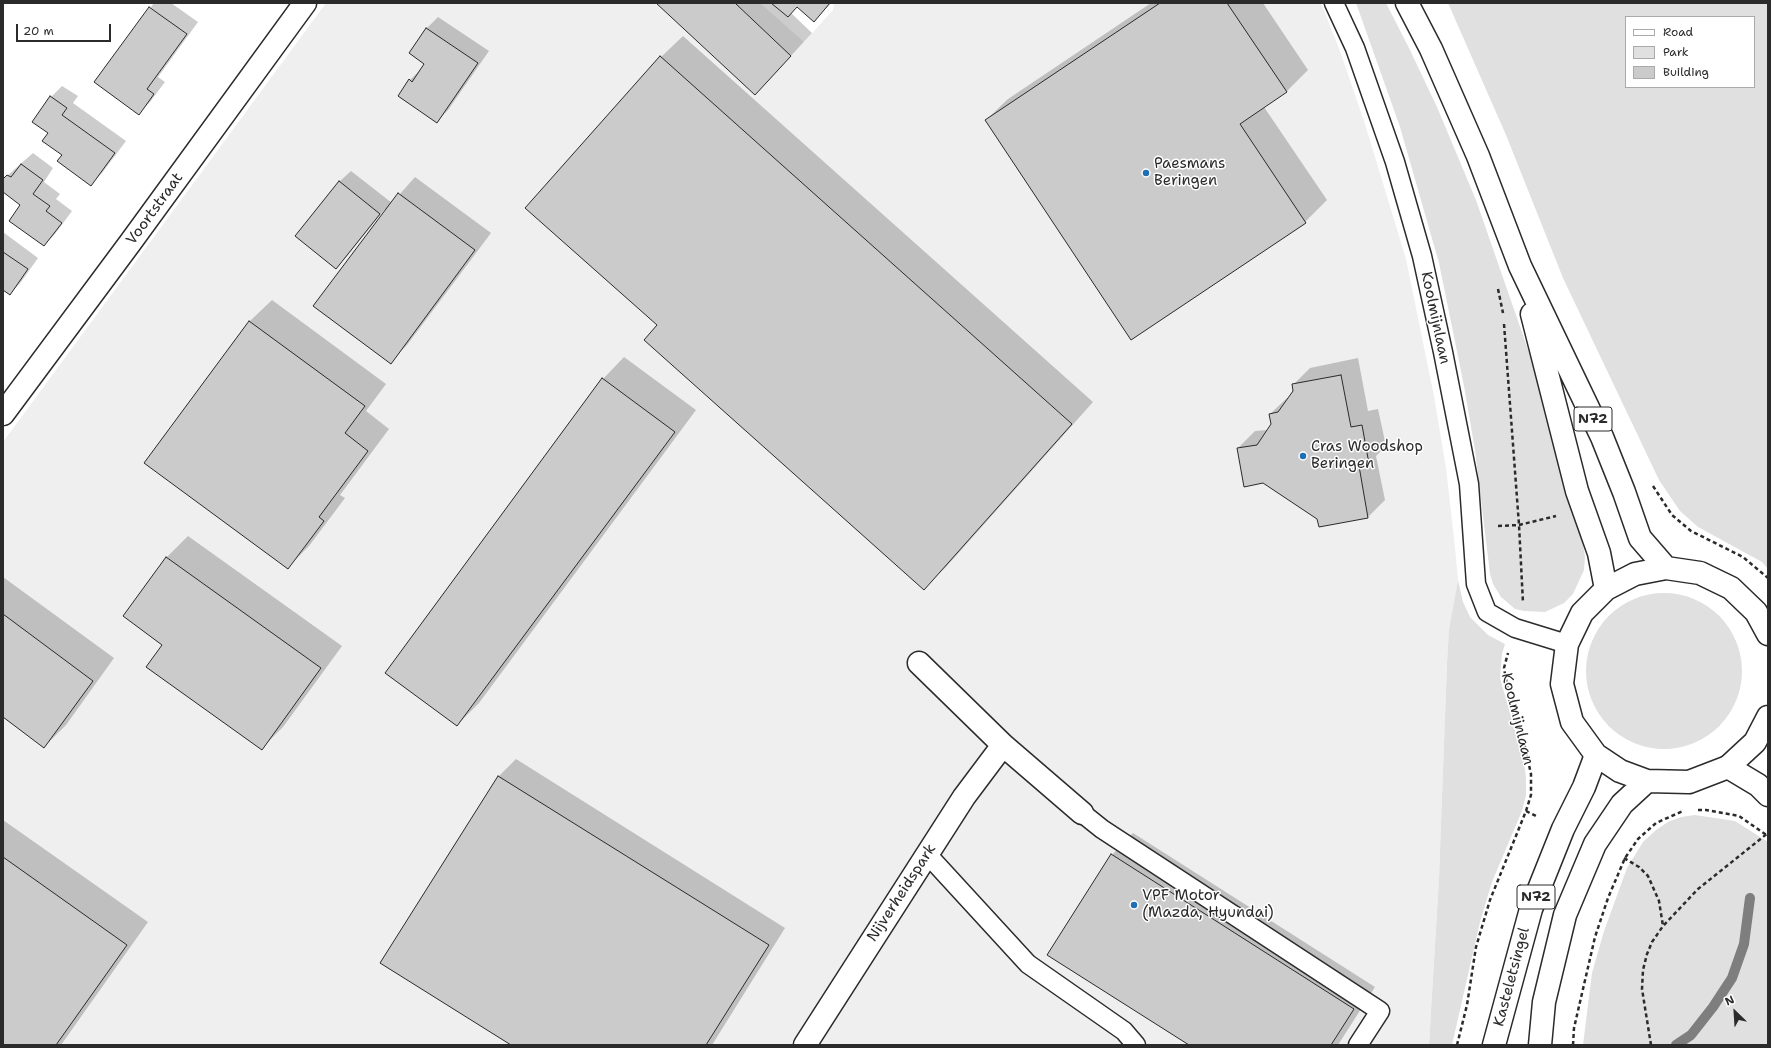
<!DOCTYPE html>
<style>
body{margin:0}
#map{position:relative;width:1771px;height:1048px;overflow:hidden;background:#fff;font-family:"Shantell Sans",sans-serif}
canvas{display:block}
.frame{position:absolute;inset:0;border:4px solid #2b2b2b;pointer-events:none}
.legend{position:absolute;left:1625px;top:16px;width:130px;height:72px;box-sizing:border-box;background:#fff;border:1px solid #aaa;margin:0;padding:5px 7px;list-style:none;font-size:12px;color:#2b2b2b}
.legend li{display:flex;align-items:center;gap:8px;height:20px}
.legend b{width:20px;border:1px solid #aaa}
.north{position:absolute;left:1715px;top:992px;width:40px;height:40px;-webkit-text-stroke:3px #fff;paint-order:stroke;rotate:335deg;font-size:11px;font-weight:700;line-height:16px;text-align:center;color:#2b2b2b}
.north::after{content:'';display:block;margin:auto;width:14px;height:18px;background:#2b2b2b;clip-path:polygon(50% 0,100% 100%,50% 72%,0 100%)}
.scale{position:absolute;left:16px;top:24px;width:95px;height:18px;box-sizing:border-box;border:2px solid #2b2b2b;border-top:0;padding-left:5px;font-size:12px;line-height:14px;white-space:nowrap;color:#2b2b2b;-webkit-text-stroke:3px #fff;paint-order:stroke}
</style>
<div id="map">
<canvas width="1771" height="1048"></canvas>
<div class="frame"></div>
<ul class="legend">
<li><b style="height:5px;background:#fff"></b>Road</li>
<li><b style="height:11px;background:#e0e0e0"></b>Park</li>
<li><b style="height:11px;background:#cbcbcb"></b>Building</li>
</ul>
<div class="north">N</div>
<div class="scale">20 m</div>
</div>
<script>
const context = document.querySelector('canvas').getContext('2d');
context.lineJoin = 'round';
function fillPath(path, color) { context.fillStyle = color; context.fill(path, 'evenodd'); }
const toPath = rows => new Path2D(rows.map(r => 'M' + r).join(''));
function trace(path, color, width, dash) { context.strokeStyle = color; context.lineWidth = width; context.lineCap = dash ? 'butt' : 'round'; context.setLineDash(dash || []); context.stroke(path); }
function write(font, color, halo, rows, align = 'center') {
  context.font = font + ' "Shantell Sans",sans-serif'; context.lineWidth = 3; context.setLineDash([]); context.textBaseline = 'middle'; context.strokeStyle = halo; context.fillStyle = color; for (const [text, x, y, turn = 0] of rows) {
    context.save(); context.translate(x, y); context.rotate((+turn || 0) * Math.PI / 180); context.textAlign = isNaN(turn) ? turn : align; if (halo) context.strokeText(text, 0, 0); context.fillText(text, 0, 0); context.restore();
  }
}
fillPath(toPath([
 [326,3,760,3,804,42,833,10,834,3,1321,3,1340,51,1365,124,1406,259,1434,396,1446,468,1455,547,1458,580,1449,629,1447,663,1439,878,1429,1045,3,1045,3,442]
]), '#efefef');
fillPath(toPath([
 [1356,3,1386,3,1409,48,1437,107,1476,200,1533,364,1565,487,1582,540,1585,556,1584,570,1573,594,1564,603,1545,612,1524,611,1515,609,1501,597,1493,584,1490,574,1475,450,1464,386,1439,263,1400,127],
 [1448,3,1768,3,1768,569,1762,562,1698,527,1680,511,1659,480,1563,278,1506,135],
 [1626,17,1754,17,1754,87,1626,87],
 [1458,580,1463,602,1470,617,1488,635,1505,644,1502,654,1500,678,1524,762,1526,778,1526,795,1522,811,1492,882,1480,922,1452,1045,1429,1045,1439,878,1447,663,1449,629],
 '1586 671a78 78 0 1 1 156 0a78 78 0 1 1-156 0Z',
 [1695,815,1735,821,1768,842,1768,1045,1583,1045,1592,973,1604,931,1627,868,1643,842,1656,830,1668,822,1681,817]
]), '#e0e0e0');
fillPath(toPath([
 [154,3,171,3,198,22,158,77,165,82,150,102,139,113,95,82],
 [657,3,831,3,814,21,797,7,791,13,812,33,776,72],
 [1151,3,1263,3,1308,70,1286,92,1264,107,1327,200,1305,222,986,120,1008,99],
 [438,17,489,51,448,110,437,121,410,80,426,64,410,53,427,28],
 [683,36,1093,402,946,567,924,588,658,325,661,57],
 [62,86,78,96,73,103,126,141,102,173,91,184,63,155,49,133,51,97],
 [33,153,53,168,44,182,60,194,56,199,72,211,55,234,44,245,21,204,3,191,3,181,8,175],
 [351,171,392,203,415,177,491,233,407,345,390,362,386,210,385,209,347,256,336,267,339,182],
 [3,232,38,258,21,282,10,294,3,289],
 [272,300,386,384,366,411,389,429,340,495,345,498,309,546,288,567,146,462,250,321],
 [624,357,696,410,479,703,457,725,603,379],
 [1358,358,1368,411,1378,409,1386,446,1376,456,1385,500,1368,517,1318,519,1238,448,1255,431,1268,430,1272,424,1270,414,1287,398,1291,397,1294,391,1293,385,1310,368],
 [188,536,342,646,283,727,261,749,163,644,124,616,167,557],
 [3,577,114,658,66,725,44,747,3,716],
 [516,759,785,928,712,1045,513,1045,381,963,499,776],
 [3,820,148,922,61,1045,3,1045],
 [1133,833,1375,987,1338,1045,1190,1045,1112,855]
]), '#0003');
trace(toPath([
 [1676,1045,1691,1035,1713,1007,1732,978,1744,944,1750,898]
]), '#7e7e7e', 10);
const building = toPath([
 [656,3,735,3,791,56,755,95,656,3],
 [771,3,830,3,814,22,797,7,788,17,771,3],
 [1160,3,1227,3,1287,92,1240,124,1306,223,1131,340,985,120,1160,3],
 [149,7,187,34,147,89,154,94,139,115,94,82,149,7],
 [426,28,478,63,437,123,398,96,409,79,412,82,424,64,409,53,426,28],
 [660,56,1072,424,924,590,644,340,657,325,525,208,660,56],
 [50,96,67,108,62,115,115,153,91,186,57,161,62,155,42,141,48,133,32,122,50,96],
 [21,164,43,180,33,194,50,206,46,211,62,223,44,246,9,221,20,205,3,192,3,179,7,175,11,177,21,164],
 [339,181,380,214,336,269,295,236,339,181],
 [398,193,475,250,391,364,313,306,398,193],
 [3,252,28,269,10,295,3,290,3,252],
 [249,321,365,406,345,433,368,451,319,517,324,521,288,569,144,463,249,321],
 [1341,375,1351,427,1362,425,1369,464,1359,466,1368,518,1319,527,1317,519,1263,483,1244,487,1237,448,1257,445,1271,424,1269,414,1278,412,1293,391,1292,384,1341,375],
 [602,378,675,432,457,726,385,673,602,378],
 [166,557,321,668,262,750,146,667,162,645,123,616,166,557],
 [3,614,93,681,44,748,3,717,3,614],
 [498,776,769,945,706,1045,511,1045,380,963,498,776],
 [1111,854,1354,1009,1331,1045,1189,1045,1047,955,1111,854],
 [3,857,127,945,56,1045,3,1045,3,857]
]);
fillPath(building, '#cbcbcb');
trace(building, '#2b2b2b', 1);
const service = toPath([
 [1334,3,1355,48,1395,162,1422,256,1443,352,1469,484,1476,584,1487,612,1515,628,1567,644],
 [1082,813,1102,829,1380,1011,1358,1045],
 [927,854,1028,964,1124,1031,1136,1045]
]);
const minor = toPath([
 [3,414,130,243,305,3],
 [919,663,1003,745,1082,813],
 [805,1045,964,797,1003,745]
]);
const tertiary = toPath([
 [1728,767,1758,785,1768,795]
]);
const primary = toPath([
 [1407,3,1431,49,1478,156,1520,266,1602,437,1624,492,1640,538,1666,568],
 [1532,314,1577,491,1599,553,1606,589],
 [1768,634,1756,612,1731,588,1700,573,1666,568,1635,574,1606,589,1582,613,1567,644,1562,684,1572,722,1596,755,1620,771,1647,781,1689,782,1728,767,1755,742,1768,717],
 [1494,1045,1531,909,1563,829,1584,787,1596,755],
 [1540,1045,1544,1002,1565,915,1595,844,1622,804,1647,781]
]);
trace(service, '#2b2b2b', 21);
trace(minor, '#2b2b2b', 25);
trace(tertiary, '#2b2b2b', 25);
trace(primary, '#2b2b2b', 25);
trace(toPath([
 [1498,289,1503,313],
 [1504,324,1519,525,1523,603],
 [1653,486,1672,515,1691,531,1743,557,1768,578],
 [1498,526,1519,525,1556,516],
 [1698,810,1706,810,1739,816,1768,836],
 [1526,811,1538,817],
 [1624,858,1639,867,1648,876,1659,901,1663,926],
 [1457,1045,1467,1005,1476,947,1490,900,1526,811,1531,795,1531,774,1525,747,1510,703,1504,668,1508,653],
 [1573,1045,1574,1028,1595,937,1608,898,1625,858,1638,839,1656,823,1683,811],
 [1651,1045,1642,989,1643,970,1647,954,1652,942,1663,926,1698,889,1768,833]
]), '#2b2b2b', 2.5, [4, 3]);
trace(service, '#fff', 18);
trace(minor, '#fff', 22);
trace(tertiary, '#fff', 22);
trace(primary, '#fff', 22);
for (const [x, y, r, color] of [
 [1146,173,4,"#1f6fb2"],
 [1303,456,4,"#1f6fb2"],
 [1134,905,4,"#1f6fb2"]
]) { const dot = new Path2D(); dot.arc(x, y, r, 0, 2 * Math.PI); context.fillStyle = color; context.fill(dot); trace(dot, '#fff', 1.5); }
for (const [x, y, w] of [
 [1593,419,38],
 [1536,897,38]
]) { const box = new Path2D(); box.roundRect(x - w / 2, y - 12, w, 24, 3); context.fillStyle = '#fff'; context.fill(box); trace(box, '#2b2b2b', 1); }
write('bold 14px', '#2b2b2b', null, [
 ["N72",1593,419],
 ["N72",1536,897]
]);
write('15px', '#2b2b2b', '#fff', [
 ["Paesmans",1154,164],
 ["Beringen",1154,181],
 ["Cras Woodshop",1311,447],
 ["Beringen",1311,464],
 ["VPF Motor",1142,896],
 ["(Mazda, Hyundai)",1142,913]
], 'left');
write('15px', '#2b2b2b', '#fff', [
 ["Voortstraat",155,209,-54],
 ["Koolmijnlaan",1435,318,78],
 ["Koolmijnlaan",1517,719,76],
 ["Nijverheidspark",902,893,-57],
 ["Kasteletsingel",1512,977,-75]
]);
</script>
